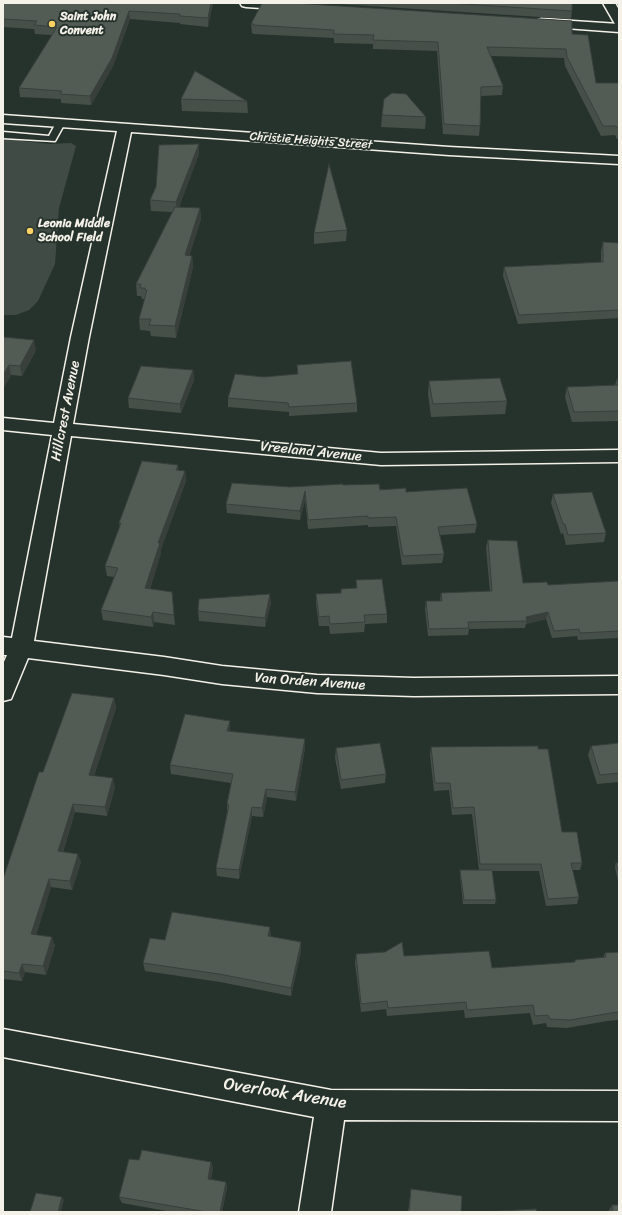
<!DOCTYPE html>
<style>
body{margin:0}
#map{position:relative;width:622px;height:1215px;overflow:hidden;background:#26332d;font-family:Sriracha,sans-serif}
canvas{display:block}
.frame{position:absolute;inset:0;border:4px solid #f4f1e8;pointer-events:none}
</style>
<div id="map">
<canvas width="622" height="1215"></canvas>
<div class="frame"></div>
</div>
<script>
const context = document.querySelector('canvas').getContext('2d');
context.lineJoin = 'round';
function fillPath(path, color) { context.fillStyle = color; context.fill(path, 'evenodd'); }
const toPath = rows => new Path2D(rows.map(r => 'M' + r).join(''));
function trace(path, color, width, dash) { context.strokeStyle = color; context.lineWidth = width; context.lineCap = dash ? 'butt' : 'round'; context.setLineDash(dash || []); context.stroke(path); }
function write(font, color, halo, rows, align = 'center') {
  context.font = font + ' Sriracha,sans-serif'; context.lineWidth = 4; context.setLineDash([]); context.textBaseline = 'middle'; context.strokeStyle = halo; context.fillStyle = color; for (const [text, x, y, turn = 0] of rows) {
    context.save(); context.translate(x, y); context.rotate((+turn || 0) * Math.PI / 180); context.textAlign = isNaN(turn) ? turn : align; if (halo) context.strokeText(text, 0, 0); context.fillText(text, 0, 0); context.restore();
  }
}
fillPath(toPath([
 [3,139,50,144,71,143,76,146,59,208,55,264,38,301,29,310,16,315,3,315]
]), '#414b45');
const service = toPath([
 [60,120,65,123,55,141,3,138,3,132,49,136,57,121,60,120]
]);
const minor = toPath([
 [240,3,294,3,297,6,295,9,291,10,246,7,242,6,240,3],
 [542,19,619,24,619,32,538,26,536,23,538,20,542,19],
 [3,115,449,147,619,156,619,164,449,155,131,132,89,337,73,424,381,453,619,450,619,462,381,465,71,436,34,641,164,657,222,666,317,675,414,678,619,676,619,694,414,696,317,693,222,684,164,675,28,658,11,699,3,701,3,664,7,655,3,655,3,637,12,638,52,435,3,430,3,418,54,423,71,337,117,131,3,123,3,115],
 [3,1029,331,1090,619,1091,619,1121,344,1120,331,1212,299,1212,314,1117,3,1057,3,1029]
]);
const primary = toPath([
 [603,3,615,3,619,10,619,25,615,24,603,3]
]);
trace(service, '#f4f1e8', 3);
trace(minor, '#f4f1e8', 3);
trace(primary, '#f4f1e8', 3);
fillPath(service, '#26332d');
fillPath(minor, '#26332d');
fillPath(primary, '#26332d');
fillPath(toPath([
 [3,3,213,3,208,27,180,24,180,23,130,19,113,66,91,105,61,103,61,99,20,97,19,88,52,35,35,34,34,29,3,27],
 [323,3,572,3,572,11,571,19],
 [251,24,572,34,596,83,619,83,619,139,617,139,615,135,601,136,565,66,564,58,491,56,503,86,502,95,481,96,480,126,479,136,443,134,437,51,373,49,373,44,334,43,334,38,253,34,253,33,252,33],
 [181,99,247,101,248,113,182,111],
 [382,115,426,117,425,129,381,127],
 [199,154,179,207,200,208,201,219,189,256,192,256,193,267,176,338,151,336,150,331,140,330,139,319,145,299,142,299,141,296,137,296,136,284,172,212,151,211,150,200],
 [347,230,346,241,314,244,314,233],
 [603,242,619,243,619,318,518,324,503,276,504,267,601,262,601,251],
 [3,337,36,350,22,376,11,375,3,389],
 [297,365,357,403,357,412,289,416,289,412,228,407,228,398,264,377,297,374],
 [193,370,194,380,181,413,129,408,128,398],
 [617,379,619,379,619,421,572,422,565,397,567,387,615,385],
 [429,381,507,401,505,414,431,417,428,394],
 [178,465,178,470,185,471,186,481,161,549,161,553,150,589,172,592,175,625,154,622,153,627,103,620,101,610,114,577,107,576,105,566,120,527,119,523],
 [343,485,406,492,477,524,475,533,440,535,444,554,442,563,402,565,396,526,368,527,368,525,308,529,305,500,300,520,227,513,226,504,290,487],
 [553,494,606,533,604,542,566,545,563,533,561,534,551,503],
 [488,540,523,583,548,585,619,581,619,638,578,640,577,636,552,638,546,619,526,624,525,628,469,629,468,635,428,636,425,609,426,601,440,601,441,593,490,592,486,547],
 [356,580,387,614,387,623,365,624,364,632,330,634,329,626,319,626,316,604,316,594,341,593,341,589,356,588],
 [271,603,265,627,199,621,198,611],
 [114,698,116,708,94,776,115,787,107,816,75,812,63,852,81,862,72,890,51,887,36,935,55,945,46,975,25,972,22,981,3,979,3,879,43,772],
 [230,721,230,731,305,748,296,801,267,797,263,817,252,816,239,879,217,876,216,868,227,813,227,804,231,783,171,774,170,765],
 [619,743,619,782,597,784,588,755,591,746],
 [431,747,562,832,582,863,580,870,572,870,579,897,577,904,546,906,539,871,492,871,496,900,495,904,463,904,460,875,460,870,479,870,472,814,452,815,449,790,434,791,430,755],
 [336,748,386,774,385,783,341,789,335,758],
 [616,863,619,863,619,886,615,867],
 [271,935,270,937,301,942,301,951,291,996,220,982,145,971,143,963,165,940],
 [619,952,619,1020,607,1021,567,1028,547,1027,546,1023,533,1025,530,1013,465,1018,464,1010,387,1016,386,1009,361,1012,355,963,356,954,404,956,492,968,575,963,575,960,603,958,605,953],
 [139,1160,211,1162,213,1168,211,1179,226,1182,227,1188,222,1212,172,1212,122,1203,119,1197],
 [411,1189,461,1212,408,1212,410,1196],
 [612,1205,619,1212,608,1212]
]), '#474f49');
fillPath(toPath([
 [211,3,213,3,208,27,208,18],
 [129,11,130,19,113,66,91,105,90,96],
 [199,144,199,154,177,213,176,202],
 [200,208,201,219,186,267,185,255],
 [192,256,193,267,176,338,175,326],
 [34,340,36,350,22,376,20,366],
 [9,365,11,375,3,389,3,375],
 [193,370,194,380,181,413,180,404],
 [185,471,186,481,161,549,161,553,147,598,145,588,158,543],
 [305,491,305,500,300,520,300,511],
 [270,594,271,603,265,627,265,618],
 [153,612,154,622,153,627,151,617],
 [548,612,546,619,526,624,527,621,526,617],
 [114,698,116,708,91,784,89,775],
 [230,721,230,730,228,739,227,731],
 [305,739,305,748,296,801,295,792],
 [113,778,115,787,107,816,105,807],
 [266,789,267,797,263,817,262,808],
 [73,804,75,812,60,860,58,851],
 [252,807,252,816,239,879,239,870],
 [78,854,81,862,72,890,70,881],
 [49,879,51,887,34,942,31,934],
 [270,927,271,935,269,945,268,936],
 [52,937,55,945,46,975,43,966],
 [301,942,301,951,291,996,291,988],
 [22,964,25,972,22,981,19,973],
 [211,1162,213,1168,210,1185,208,1179],
 [226,1182,227,1188,222,1212,220,1212],
 [62,1197,64,1200,61,1212,58,1212]
]), '#39403c');
const building = toPath([
 [3,3,211,3,208,18,180,16,180,14,129,11,112,58,90,96,60,94,62,91,19,88,57,27,34,25,37,21,3,19,3,3],
 [262,3,294,3,572,21,572,34,588,35,596,83,619,83,619,130,616,126,603,126,567,57,566,49,487,47,503,86,481,87,480,126,444,124,438,42,373,40,374,35,334,34,334,30,253,25,254,24,251,24,262,3],
 [447,3,572,3,572,11,447,3],
 [195,71,247,101,181,99,195,71],
 [392,93,406,94,426,117,382,115,384,99,392,93],
 [199,144,176,202,150,200,156,187,159,145,199,144],
 [329,164,347,230,314,233,329,164],
 [175,207,200,208,185,255,192,256,175,326,149,325,151,319,139,319,147,290,145,290,145,288,140,288,141,284,136,284,175,207],
 [603,242,619,243,619,310,519,315,504,267,603,262,603,242],
 [3,337,34,340,20,366,9,365,3,375,3,337],
 [351,361,357,403,289,407,288,403,228,398,235,374,264,377,298,374,297,365,351,361],
 [141,366,193,370,180,404,128,398,141,366],
 [500,378,507,401,433,404,429,381,500,378],
 [617,379,619,379,619,385,617,379],
 [619,385,619,411,574,412,567,387,619,385],
 [142,461,178,465,176,470,185,471,158,543,160,543,145,588,172,592,174,615,153,612,151,617,101,610,118,568,105,566,121,523,119,523,142,461],
 [232,483,290,487,343,484,343,485,379,484,380,490,406,488,406,492,467,488,477,524,438,527,444,554,403,556,396,517,368,518,368,516,308,520,305,491,300,511,226,504,232,483],
 [592,492,606,533,568,535,565,524,563,524,553,494,592,492],
 [488,540,517,541,523,583,547,582,548,585,619,581,619,631,580,633,579,629,554,631,548,612,526,617,527,621,468,622,469,628,429,629,426,601,442,601,441,593,492,591,488,540],
 [382,579,387,614,364,615,365,622,330,624,329,616,319,617,316,594,341,593,341,589,357,588,356,580,382,579],
 [270,594,265,618,198,611,199,599,270,594],
 [72,693,114,698,89,775,113,778,105,807,73,804,58,851,78,854,70,881,49,879,31,934,52,937,43,966,22,964,19,973,3,971,3,879,39,772,43,772,72,693],
 [185,714,230,721,227,731,305,739,295,792,266,789,262,808,252,807,239,870,216,868,229,805,227,804,233,774,170,765,185,714],
 [380,743,386,774,341,780,336,748,380,743],
 [619,743,619,773,600,775,591,746,619,743],
 [538,746,538,749,548,749,562,832,577,832,582,863,571,863,579,897,548,899,541,864,480,864,474,807,453,808,450,783,435,783,431,747,538,746],
 [616,863,619,863,619,874,616,863],
 [460,870,492,870,496,900,464,900,460,870],
 [172,912,270,927,268,936,301,942,291,988,219,974,143,963,150,938,165,940,172,912],
 [402,942,404,956,489,951,492,968,575,962,575,960,606,957,605,953,619,952,619,1012,611,1013,570,1020,550,1019,548,1015,535,1016,533,1005,467,1010,466,1002,388,1008,387,1001,361,1004,356,954,385,952,402,942],
 [142,1150,211,1162,208,1179,226,1182,220,1212,207,1212,119,1197,129,1159,139,1160,142,1150],
 [411,1189,462,1196,461,1212,409,1212,411,1189],
 [36,1193,62,1197,58,1212,30,1212,36,1193],
 [612,1205,619,1205,619,1212,613,1212,612,1205],
 [536,1209,537,1212,484,1212,536,1209]
]);
fillPath(building, '#525c55');
trace(building, '#39403c', 1);
for (const [x, y, r, color] of [
 [52,24,4,"#ffd166"],
 [30,231,4,"#ffd166"]
]) { const dot = new Path2D(); dot.arc(x, y, r, 0, 2 * Math.PI); context.fillStyle = color; context.fill(dot); trace(dot, '#26332d', 1.5); }
write('bold 12px', '#f4f1e8', '#26332d', [
 ["Saint John",60,17],
 ["Convent",60,31],
 ["Leonia Middle",38,224],
 ["School Field",38,238]
], 'left');
write('12px', '#f4f1e8', '#26332d', [
 ["Christie Heights Street",311,141,4]
]);
write('14px', '#f4f1e8', '#26332d', [
 ["Hillcrest Avenue",66,411,-79],
 ["Vreeland Avenue",311,452,6],
 ["Van Orden Avenue",310,682,4]
]);
write('17px', '#f4f1e8', '#26332d', [
 ["Overlook Avenue",285,1094,9]
]);
</script>
